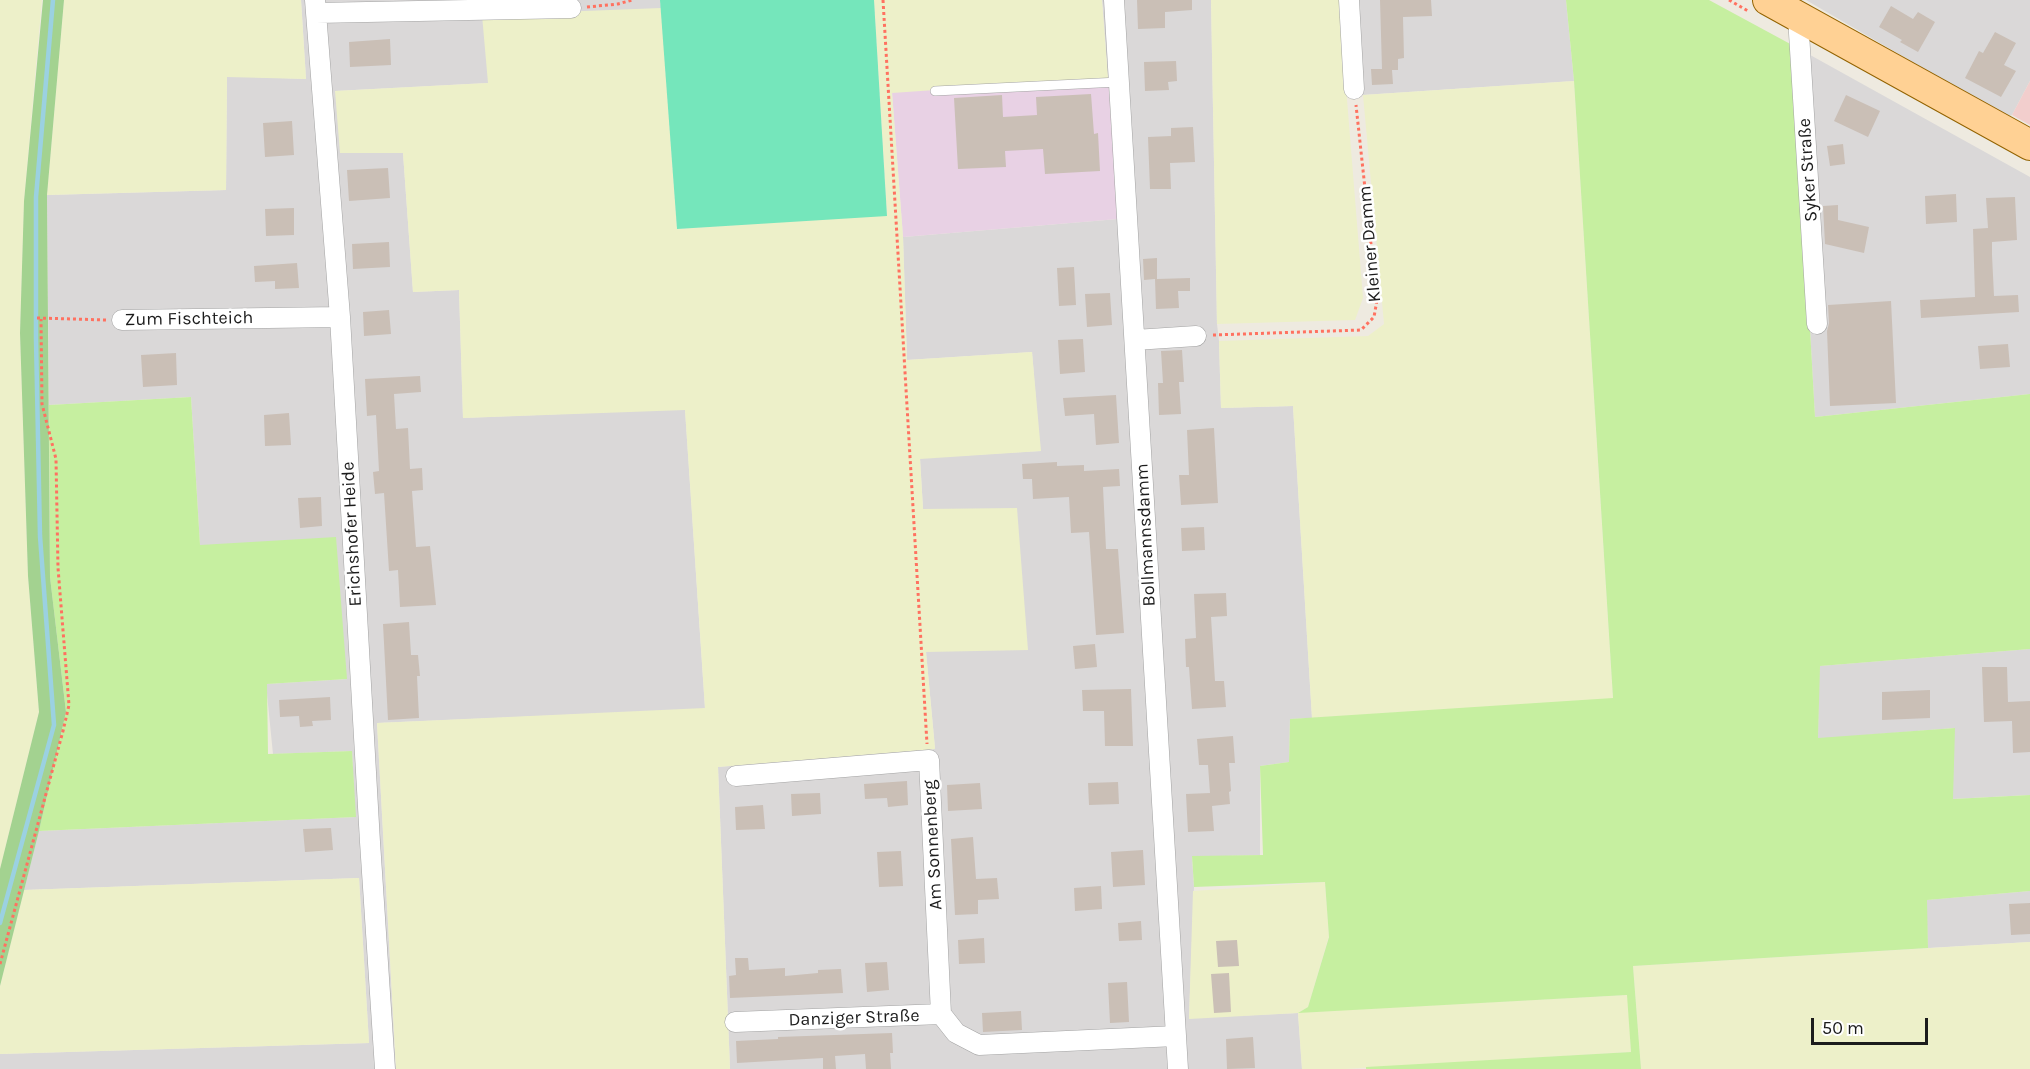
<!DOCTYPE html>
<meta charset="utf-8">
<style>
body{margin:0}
#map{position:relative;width:2030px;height:1069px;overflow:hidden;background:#eeeae0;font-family:Karla,sans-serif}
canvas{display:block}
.scale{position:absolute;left:1811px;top:1018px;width:117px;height:27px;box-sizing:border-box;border:3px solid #1c1c1c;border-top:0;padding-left:8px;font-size:18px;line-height:21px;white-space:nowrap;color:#1c1c1c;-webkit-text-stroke:4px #fff;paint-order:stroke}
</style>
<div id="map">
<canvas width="2030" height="1069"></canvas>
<div class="scale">50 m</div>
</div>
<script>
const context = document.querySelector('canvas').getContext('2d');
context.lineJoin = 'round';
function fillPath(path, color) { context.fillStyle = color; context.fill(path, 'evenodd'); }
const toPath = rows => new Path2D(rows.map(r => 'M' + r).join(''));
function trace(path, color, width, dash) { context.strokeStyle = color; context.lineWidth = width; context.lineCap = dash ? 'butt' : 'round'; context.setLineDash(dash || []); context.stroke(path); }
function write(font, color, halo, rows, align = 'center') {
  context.font = font + ' Karla,sans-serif'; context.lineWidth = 5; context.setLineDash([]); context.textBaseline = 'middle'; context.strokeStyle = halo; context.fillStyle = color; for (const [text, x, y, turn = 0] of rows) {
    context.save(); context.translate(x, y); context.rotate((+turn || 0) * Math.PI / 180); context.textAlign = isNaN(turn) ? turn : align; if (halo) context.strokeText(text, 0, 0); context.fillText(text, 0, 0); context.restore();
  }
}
fillPath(toPath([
 [301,0,660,0,661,8,488,83,335,91,403,153,413,292,459,290,463,418,685,409,705,709,377,723,396,1069,0,1069,0,1054,369,1043,359,878,24,890,39,831,355,817,352,751,273,754,266,684,347,679,200,545,191,397,49,405,47,195,226,190,227,76,306,79],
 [1102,0,1211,0,1217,324,1219,341,1221,408,1293,406,1312,718,1290,719,1289,762,1260,766,1260,855,1192,857,1194,887,1189,1018,1298,1013,1302,1069,730,1069,718,767,935,748,926,652,923,509,920,458,1040,451,1032,352,907,360,903,237,1118,219],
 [1355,0,1566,0,1574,81,1363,95],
 [1806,0,2030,0,2030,81,2012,115,2007,117],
 [1794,46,2030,177,2030,394,1815,417],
 [2030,649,2030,795,1952,799,1954,728,1818,739,1819,666],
 [2030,891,2030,942,1928,948,1926,900]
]), '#dad8d8');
fillPath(toPath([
 [2030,81,2030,125,2012,115]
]), '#f2cecd');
fillPath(toPath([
 [1108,78,1118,219,903,237,892,92]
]), '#e8d1e4');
fillPath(toPath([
 [0,0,42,0,24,201,20,333,28,576,39,712,0,869],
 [64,0,301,0,306,79,227,77,226,190,47,195],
 [874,0,1102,0,1108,78,892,93,903,237,907,360,1032,352,1041,451,920,459,923,509,1017,508,1028,650,926,652,935,749,718,767,730,1069,396,1069,377,723,705,708,685,410,463,418,459,290,413,292,403,153,340,153,335,91,488,83,482,15,661,8,677,229,887,215],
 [1211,0,1339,0,1363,298,1355,320,1217,324],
 [1574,81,1613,699,1312,718,1293,406,1221,408,1219,341,1368,336,1384,324,1363,95],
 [359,878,369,1043,0,1054,0,986,24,890],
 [1325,882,1329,936,1308,1007,1300,1012,1628,995,1631,1052,1346,1069,1302,1069,1298,1013,1189,1019,1193,891],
 [2030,942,2030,1069,1641,1069,1633,966]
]), '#edf0c9');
fillPath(toPath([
 [1566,0,1709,0,1794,46,1815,417,2030,394,2030,649,1820,666,1818,738,1955,728,1953,799,2030,795,2030,891,1927,900,1928,948,1633,966,1641,1069,1366,1069,1366,1067,1631,1052,1627,995,1298,1013,1308,1007,1329,937,1325,882,1194,887,1192,856,1263,855,1260,766,1289,762,1290,719,1613,698,1574,81],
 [191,397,200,545,336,537,347,679,267,684,268,754,352,751,356,817,39,831,66,712,50,577,49,405]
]), '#c6efa0');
fillPath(toPath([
 [43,0,64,0,47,195,50,577,66,712,39,831,0,986,0,869,39,712,28,576,20,333,24,201]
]), '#a3d290');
fillPath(toPath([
 [660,0,874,0,887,216,677,229]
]), '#75e6bb');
trace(toPath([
 [0,923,54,725,40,536,36,339,36,197,53,0]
]), '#9bd1e1', 4.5);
fillPath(toPath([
 [1137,0,1192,0,1192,10,1165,12,1165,28,1138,29],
 [1380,0,1431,0,1432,16,1403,17,1404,58,1398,59,1398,70,1392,70,1393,84,1372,85,1371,69,1382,69],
 [1891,6,1913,19,1918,12,1935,22,1918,52,1900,42,1902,40,1879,27],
 [1995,32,2016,43,2004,65,2016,71,2001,97,1965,78,1979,51,1983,53],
 [390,39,391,65,350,67,349,42],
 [1176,61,1177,81,1168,82,1169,90,1145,91,1144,62],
 [1091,94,1094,134,1098,133,1100,171,1045,174,1043,149,1005,151,1006,167,958,169,954,98,1002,95,1003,117,1037,115,1036,97],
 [1846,95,1880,111,1868,137,1834,121],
 [292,121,294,155,265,157,263,123],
 [1193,127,1195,162,1170,163,1171,189,1150,189,1148,137,1171,136,1171,128],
 [1843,144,1845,164,1830,166,1827,146],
 [388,168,390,198,349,201,347,170],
 [1956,194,1957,222,1926,224,1925,196],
 [2015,197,2017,240,1992,242,1992,255,1994,296,2018,295,2019,312,1921,318,1920,300,1975,297,1973,229,1988,228,1986,198],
 [1838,205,1838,220,1869,227,1864,253,1825,244,1823,206],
 [294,208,294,235,266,236,265,209],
 [389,242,390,267,353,269,352,244],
 [1157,258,1157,279,1190,278,1190,291,1178,291,1179,308,1156,309,1155,279,1144,280,1143,259],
 [297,263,299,288,275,289,275,281,255,282,254,266],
 [1074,267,1076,305,1059,306,1057,268],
 [1110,293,1112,325,1087,327,1085,294],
 [1891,301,1896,403,1830,406,1827,331,1829,323,1828,305],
 [389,310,391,334,364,336,363,312],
 [1083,339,1085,372,1060,374,1058,340],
 [2008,344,2010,367,1980,369,1978,346],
 [1182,350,1184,382,1179,382,1181,414,1159,415,1158,383,1163,383,1161,351],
 [176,353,177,385,143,387,141,355],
 [420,376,421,392,394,394,396,429,408,428,410,469,422,468,423,490,412,491,416,547,430,546,436,605,400,607,398,570,389,571,384,493,375,494,373,472,379,471,376,415,367,416,365,379],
 [1116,395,1119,443,1096,445,1094,414,1065,416,1063,398],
 [289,413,291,445,265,446,264,415],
 [1214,428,1218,503,1181,505,1179,475,1189,475,1187,430],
 [1057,462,1057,466,1084,465,1084,471,1119,469,1120,486,1103,487,1106,549,1118,549,1124,633,1096,635,1089,532,1071,533,1069,497,1033,499,1032,479,1023,479,1022,464],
 [321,497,322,526,300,528,298,498],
 [1204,527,1205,550,1182,551,1181,528],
 [1226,593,1227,616,1211,617,1215,681,1224,681,1226,707,1192,709,1189,667,1186,667,1185,639,1196,638,1194,594],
 [409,622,411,655,418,655,420,676,417,676,419,718,388,720,383,624],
 [1095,644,1097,667,1075,669,1073,646],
 [1982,667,2007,667,2008,702,2030,701,2030,752,2013,753,2012,721,1984,722],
 [1131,689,1133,746,1105,746,1104,711,1083,711,1082,690],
 [1930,690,1930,718,1882,720,1882,692],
 [330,697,331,720,312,721,313,726,300,727,299,716,280,717,279,700],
 [1233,736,1235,763,1229,763,1231,791,1229,792,1230,804,1212,806,1214,831,1188,832,1186,794,1210,793,1208,765,1199,765,1197,739],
 [907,781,908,805,888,807,887,798,865,799,864,784],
 [1118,782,1119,804,1089,805,1088,783],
 [980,783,982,809,948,811,947,785],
 [820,793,821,814,792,816,791,794],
 [763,805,765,829,736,830,735,807],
 [331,828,333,850,305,852,303,829],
 [973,837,976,879,997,878,999,899,978,900,978,914,955,915,951,839],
 [1143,850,1145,885,1113,887,1111,852],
 [901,851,903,886,879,887,877,852],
 [1101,886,1102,909,1075,911,1074,888],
 [2030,903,2030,934,2011,935,2009,904],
 [1141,921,1142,940,1119,941,1118,923],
 [984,938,985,963,959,964,958,940],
 [1237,940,1239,966,1218,967,1216,941],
 [735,958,748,958,749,970,785,968,785,976,818,973,818,970,841,969,843,993,730,998,729,976,736,975],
 [887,962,889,990,867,992,865,963],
 [1229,973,1231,1012,1214,1013,1211,974],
 [1127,982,1129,1022,1110,1023,1108,983],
 [1021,1011,1022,1030,983,1032,982,1013],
 [892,1033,893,1053,890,1053,891,1069,866,1069,865,1054,835,1056,836,1069,823,1069,823,1058,737,1063,736,1041,778,1039,778,1037],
 [1253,1037,1255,1068,1227,1069,1226,1039]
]), '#cabfb6');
const lane = toPath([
 [935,91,1119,82]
]);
const street = toPath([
 [315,0,340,317,370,842,385,1069],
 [1114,0,1178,1069],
 [1349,0,1354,89],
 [316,13,571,8],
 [1798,17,1817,324],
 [122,320,340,317],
 [1135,340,1196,336],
 [736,776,929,760,941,1014],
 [735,1022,941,1014,956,1033,979,1045,1176,1036]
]);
const primary = toPath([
 [1768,0,2030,145]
]);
trace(lane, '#a3a3a3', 10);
trace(street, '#a3a3a3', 21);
trace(primary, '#936300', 32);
trace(toPath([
 [883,0,927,744],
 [1729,0,1748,11],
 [587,7,618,4,632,0],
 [37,318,107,320],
 [1213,335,1361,330,1374,317,1377,300,1356,105],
 [0,964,63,731,69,705,58,568,56,459,42,404,41,319]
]), '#ff7160', 3, [3, 3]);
trace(lane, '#fff', 9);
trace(street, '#fff', 20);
trace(primary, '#ffd194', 30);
write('18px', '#1c1c1c', '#fff', [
 ["Syker Straße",1808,170,-94],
 ["Kleiner Damm",1370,244,-95],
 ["Zum Fischteich",189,319,-1],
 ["Erichshofer Heide",352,534,-93],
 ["Bollmannsdamm",1146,535,-93],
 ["Am Sonnenberg",933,845,-93],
 ["Danziger Straße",854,1018,-2]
]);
</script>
